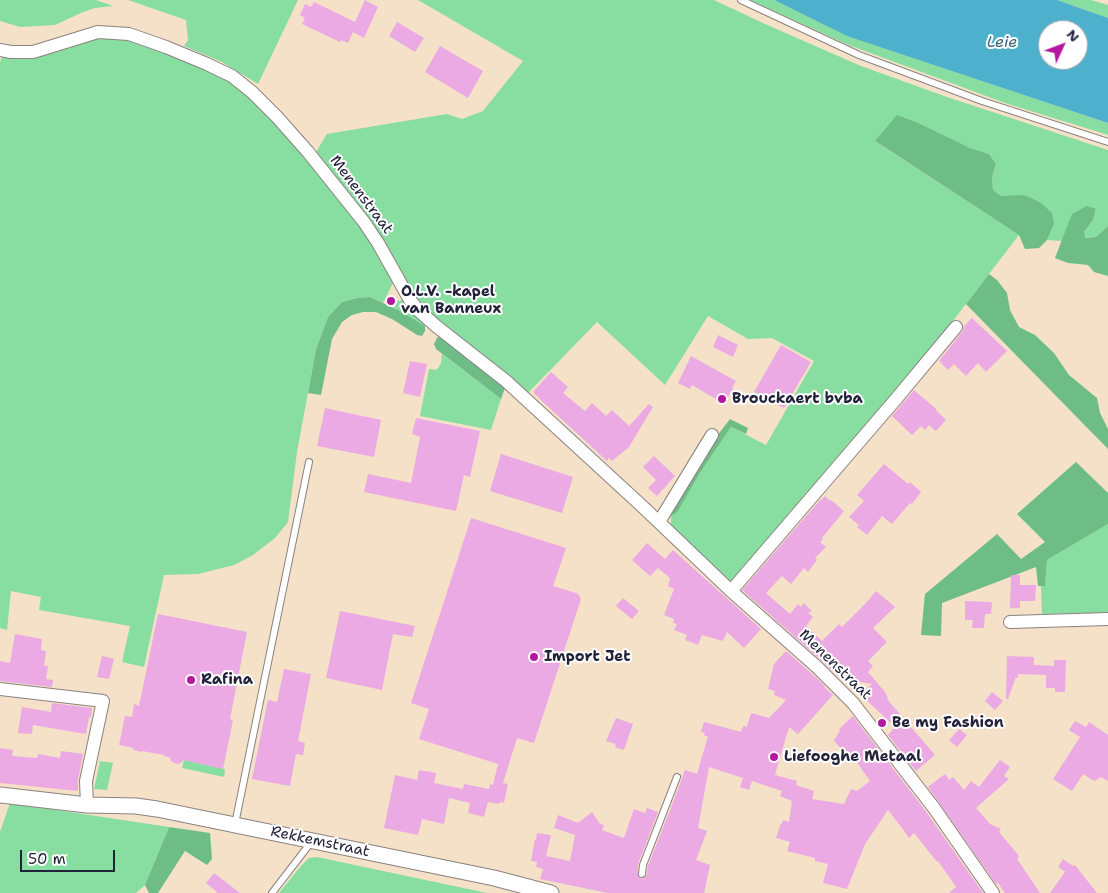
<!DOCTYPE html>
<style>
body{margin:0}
#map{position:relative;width:1108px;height:893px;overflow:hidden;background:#f4e1c7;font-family:"Shantell Sans",sans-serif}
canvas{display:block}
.north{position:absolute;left:1038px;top:20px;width:50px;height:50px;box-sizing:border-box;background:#fff;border:1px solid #a7a7b1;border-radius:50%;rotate:47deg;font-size:14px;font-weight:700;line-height:20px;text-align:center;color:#22223b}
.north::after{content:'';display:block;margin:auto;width:18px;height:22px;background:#b5179e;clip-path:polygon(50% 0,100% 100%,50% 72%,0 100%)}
.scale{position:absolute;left:20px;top:850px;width:95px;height:22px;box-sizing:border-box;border:2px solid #22223b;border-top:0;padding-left:6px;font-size:15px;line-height:18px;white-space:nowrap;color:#22223b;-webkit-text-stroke:4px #fff;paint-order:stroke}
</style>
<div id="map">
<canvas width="1108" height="893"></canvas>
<div class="north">N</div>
<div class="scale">50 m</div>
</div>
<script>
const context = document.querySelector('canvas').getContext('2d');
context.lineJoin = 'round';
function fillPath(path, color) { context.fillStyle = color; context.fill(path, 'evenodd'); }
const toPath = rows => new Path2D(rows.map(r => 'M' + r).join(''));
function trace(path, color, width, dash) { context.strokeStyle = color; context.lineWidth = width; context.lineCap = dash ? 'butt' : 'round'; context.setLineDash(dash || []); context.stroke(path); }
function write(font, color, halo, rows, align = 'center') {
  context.font = font + ' "Shantell Sans",sans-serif'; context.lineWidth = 4; context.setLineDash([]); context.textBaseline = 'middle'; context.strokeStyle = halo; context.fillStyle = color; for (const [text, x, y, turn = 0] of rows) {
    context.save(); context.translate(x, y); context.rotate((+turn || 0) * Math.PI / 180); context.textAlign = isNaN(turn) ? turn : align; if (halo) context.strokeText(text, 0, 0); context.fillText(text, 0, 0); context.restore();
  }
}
fillPath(toPath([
 [0,0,96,0,113,6,95,8,83,12,55,25,20,27,0,21],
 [128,0,298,0,258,84,222,62,184,46,188,40,186,20],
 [418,0,714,0,765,24,861,66,947,97,1108,150,1108,226,1096,237,1084,238,1084,232,1093,220,1096,210,1087,206,1066,233,1062,241,1047,240,1054,224,1040,202,1024,196,1001,196,993,190,992,177,996,164,989,154,970,148,897,116,876,142,1019,235,952,322,854,441,733,580,728,581,671,526,671,513,678,511,700,473,731,427,766,445,814,361,772,338,748,339,708,316,665,385,597,322,527,394,424,309,316,152,327,134,447,114,462,119,483,111,523,61],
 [750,0,774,0,848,36,1108,123,1108,135,1005,103,846,44],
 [1057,0,1091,0,1108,5,1108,18],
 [106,37,125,39,204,66,240,89,284,131,357,221,384,265,393,283,383,303,370,297,357,298,342,302,328,317,316,349,297,452,288,522,275,538,253,555,234,565,198,574,164,575,144,667,122,662,130,626,39,610,41,597,11,591,7,630,0,628,0,62,2,57,32,58,59,51,87,39],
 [402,298,407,307,415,316,425,324,425,326,394,308,398,300,400,302],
 [442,354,501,399,491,430,420,416,429,369,436,370,439,367,441,363],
 [1108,524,1108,613,1042,614,1041,586,1045,586,1047,560],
 [184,760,225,769,224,777,182,768],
 [100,761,113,763,107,790,94,789],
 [10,803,169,827,145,885,136,893,0,893,0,832],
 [317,857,487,893,279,893,301,866,309,858]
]), '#88dea1');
fillPath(toPath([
 [897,115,918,123,970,148,989,154,996,164,992,177,993,190,1001,196,1024,195,1040,202,1052,213,1054,224,1047,240,1039,248,1025,249,1019,235,875,141],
 [1087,206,1096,209,1093,220,1084,232,1085,238,1096,237,1108,226,1108,276,1094,272,1088,265,1068,263,1055,258,1072,214],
 [989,274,997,280,1007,293,1010,310,1019,327,1035,335,1054,353,1069,375,1097,398,1100,413,1108,429,1108,449,966,304],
 [370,297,398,310,425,326,425,331,422,336,417,335,392,319,376,312,363,312,352,315,342,322,332,339,321,395,308,393,316,349,328,317,342,302,357,298],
 [440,335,505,388,501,399,436,349,434,344,437,338],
 [730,419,748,428,746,434,731,427,700,473,678,511,674,515,671,513,717,436],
 [1076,462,1108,493,1108,524,1047,560,1045,586,1038,586,1036,567,942,603,941,636,921,635,925,594,997,534,1021,559,1045,542,1017,514],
 [169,827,210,833,212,859,207,865,185,851,158,893,149,893,145,885]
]), '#6ebd87');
fillPath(toPath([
 [774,0,1057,0,1108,18,1108,123,847,36],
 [1048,30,1078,30,1078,60,1048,60]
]), '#4db0cc');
fillPath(toPath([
 [365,0,378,7,364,38,353,32,348,43,341,40,340,42,302,24,305,18,300,15,305,4,311,7,314,2,355,22],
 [397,22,424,38,415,52,389,36],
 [440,46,483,71,468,98,425,72],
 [972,318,1007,351,986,372,978,363,966,376,954,364,948,370,939,361,962,332,964,326],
 [718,335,738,345,733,357,713,347],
 [781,345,811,362,784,408,754,392],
 [691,356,736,381,732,388,733,389,724,404,692,385,690,389,678,383],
 [410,361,427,364,420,397,403,393],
 [551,372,568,387,563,393,585,411,592,403,606,416,612,410,629,426,649,404,653,407,629,447,612,461,609,458,607,461,544,403,533,392],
 [914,390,936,409,936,410,946,420,936,431,929,425,925,430,921,426,912,435,892,416],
 [325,408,381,420,374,457,317,446],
 [416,418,480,431,470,477,464,475,456,511,364,492,368,474,411,483,420,437,412,434],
 [501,454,573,477,562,513,490,491],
 [654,456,675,476,657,496,648,488,656,480,643,467],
 [884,464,908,484,910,482,921,492,912,504,910,503,892,524,882,516,867,535,857,527,859,525,849,517,864,501,857,495],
 [825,496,830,501,831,500,844,511,822,538,823,539,820,542,826,547,815,558,817,560,808,572,804,568,791,584,782,576,766,593,790,614,798,604,801,607,804,603,812,611,808,613,813,617,806,626,822,641,839,624,842,627,867,602,876,591,895,607,873,628,887,642,868,661,873,666,868,672,885,692,888,698,887,699,935,755,916,771,888,735,895,727,860,694,872,684,855,681,847,677,844,675,842,678,838,674,837,675,822,661,742,590,820,500,821,500],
 [471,518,566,548,553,586,579,594,578,596,580,596,580,598,581,599,534,743,517,738,503,783,508,784,504,803,500,802,499,804,488,802,484,817,468,813,470,803,449,798,444,824,422,819,418,835,384,828,395,775,417,780,419,770,436,773,434,783,463,789,464,784,489,789,490,784,493,785,498,764,419,739,429,709,411,703],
 [647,543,665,559,673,550,761,629,744,648,727,632,723,641,702,635,698,645,685,640,687,635,674,630,677,624,673,623,674,619,664,615,674,589,668,586,670,578,658,568,650,576,632,560],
 [1011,575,1020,575,1020,585,1036,585,1035,601,1020,601,1020,608,1010,608],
 [623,598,639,611,632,619,616,606],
 [965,601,992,602,991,614,985,614,984,628,972,628,973,620,965,620],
 [340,611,415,626,412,637,393,634,382,690,326,678],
 [158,614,247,632,230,719,233,720,223,769,184,760,179,764,174,763,170,760,171,758,164,756,164,755,142,751,142,752,133,750,133,748,119,745,125,716,132,717,134,704,139,706],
 [15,634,42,639,41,650,46,651,44,666,48,666,46,679,53,680,52,687,0,681,0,661,10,663],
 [786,651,811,673,825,686,824,687,833,695,798,734,789,727,775,775,797,781,796,785,814,791,812,799,844,804,851,789,857,791,870,781,851,754,848,756,834,741,840,730,839,729,853,716,927,813,983,893,949,893,956,887,938,861,937,862,914,833,909,838,902,828,888,810,865,844,847,889,823,883,828,864,815,861,815,858,787,851,790,842,776,838,781,823,782,824,783,820,789,822,792,801,780,796,782,791,752,781,749,790,740,787,743,778,709,767,698,828,707,831,696,860,710,865,704,893,608,893,540,879,543,869,536,867,537,862,531,861,535,839,536,840,537,833,551,835,546,856,570,861,575,835,554,828,558,815,578,823,592,812,600,824,604,825,602,830,624,838,634,809,645,813,647,808,658,812,638,864,638,876,642,879,646,877,648,866,668,815,668,816,685,770,697,774,708,736,704,736,705,733,701,732,704,722,741,732,743,726,747,727,751,713,769,718,786,700,774,695,775,691,768,689,774,664],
 [102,656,114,659,109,679,97,677],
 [1007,656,1034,657,1034,665,1054,666,1054,660,1066,660,1065,692,1055,692,1055,688,1046,688,1046,675,1018,674,1018,678,1016,677,1008,699,1006,699],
 [284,669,311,674,298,741,305,743,303,755,296,754,290,786,252,779,268,700,277,702],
 [992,692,1003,701,995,710,985,701],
 [52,703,92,708,91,717,89,717,86,734,33,725,32,734,18,733,22,707,51,712],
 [616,718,633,724,624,750,615,747,616,744,606,741],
 [1075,721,1086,727,1089,722,1108,735,1108,781,1101,777,1094,781,1083,774,1072,791,1053,779,1080,737,1069,730],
 [959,729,967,735,957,747,949,740],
 [0,748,13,750,12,756,37,758,38,754,60,758,61,751,83,754,78,780,78,791,0,783],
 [1000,760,1010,767,1004,776,1009,779,976,808,990,824,1001,829,999,832,1019,856,1017,859,1040,893,1005,893,998,883,996,884,928,787,945,774,949,780,953,777,964,790,971,781,979,787],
 [1063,859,1073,866,1075,865,1097,893,1050,893,1065,872,1058,867],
 [214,873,240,893,218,893,206,883]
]), '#ebaae4');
const service = toPath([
 [741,0,859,55,982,101,1108,142],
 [235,824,309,462],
 [642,874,643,865,677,777],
 [272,893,312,841]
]);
const minor = toPath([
 [0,50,11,52,33,52,98,32,129,34,166,47,207,64,232,76,252,92,277,117,308,152,364,222,378,243,410,300,418,310,436,326,506,381,643,507,731,591,817,667,853,703,934,808,993,893],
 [659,522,712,435],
 [731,591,896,399,956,327],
 [1010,622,1108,619],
 [0,689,103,701,86,781,87,805]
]);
const tertiary = toPath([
 [0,795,87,805,136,806,157,809,494,878,551,893]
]);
trace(service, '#8b8281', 8);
trace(minor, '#8b8281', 14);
trace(tertiary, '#8b8281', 17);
trace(service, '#fff', 6);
trace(minor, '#fff', 12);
trace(tertiary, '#fff', 15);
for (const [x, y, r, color] of [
 [391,301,5,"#b5179e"],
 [722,399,5,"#b5179e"],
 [534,657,5,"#b5179e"],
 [191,680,5,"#b5179e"],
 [882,723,5,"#b5179e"],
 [774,757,5,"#b5179e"]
]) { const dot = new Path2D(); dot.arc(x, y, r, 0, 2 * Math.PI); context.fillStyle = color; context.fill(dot); trace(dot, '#fff', 2); }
write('15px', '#22223b', '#fff', [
 ["Menenstraat",361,195,53],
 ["Menenstraat",835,665,44],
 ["Rekkemstraat",320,842,12]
]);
write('bold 15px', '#22223b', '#fff', [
 ["O.L.V. -kapel",401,292],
 ["van Banneux",401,309],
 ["Brouckaert bvba",732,399],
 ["Import Jet",544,657],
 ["Rafina",201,680],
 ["Be my Fashion",892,723],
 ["Liefooghe Metaal",784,757]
], 'left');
write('italic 16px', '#35627c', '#fff', [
 ["Leie",1002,43]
]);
</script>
